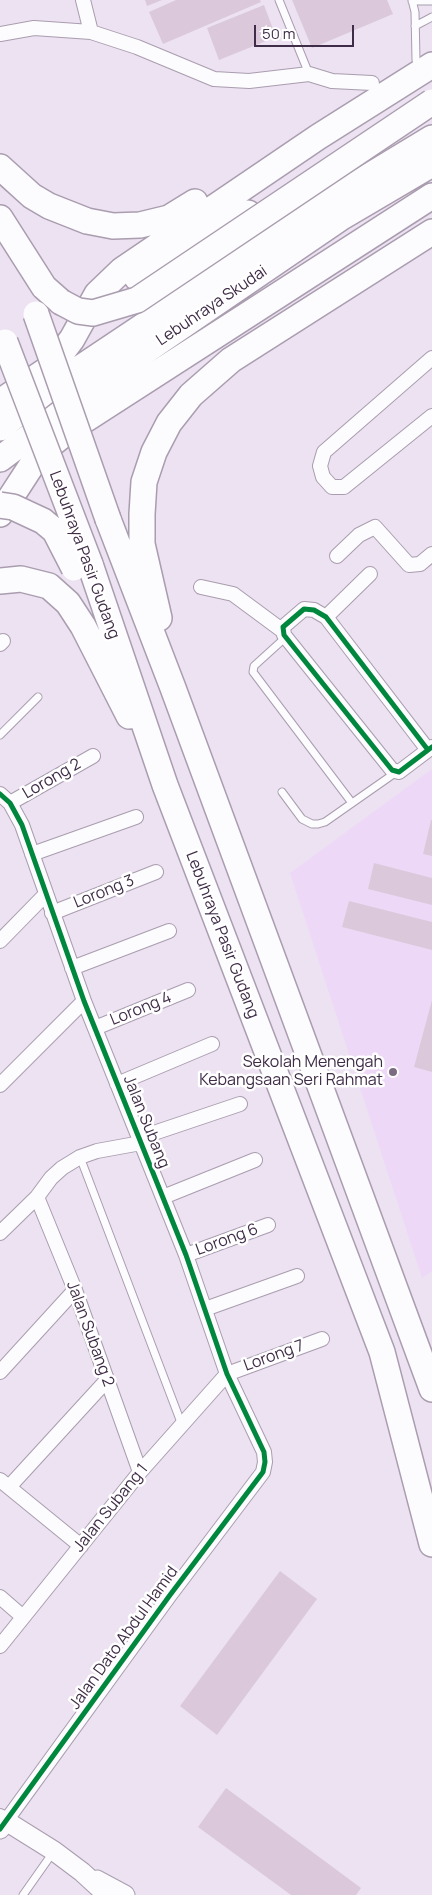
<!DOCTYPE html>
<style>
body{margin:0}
#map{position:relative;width:432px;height:1895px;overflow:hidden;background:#ece2f1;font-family:Manrope,sans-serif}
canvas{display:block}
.scale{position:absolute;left:254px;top:25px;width:100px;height:22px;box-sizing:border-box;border:2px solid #3f2c47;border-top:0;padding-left:6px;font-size:15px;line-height:18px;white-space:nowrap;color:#3f2c47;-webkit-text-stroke:4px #fff;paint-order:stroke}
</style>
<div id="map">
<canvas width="432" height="1895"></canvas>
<div class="scale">50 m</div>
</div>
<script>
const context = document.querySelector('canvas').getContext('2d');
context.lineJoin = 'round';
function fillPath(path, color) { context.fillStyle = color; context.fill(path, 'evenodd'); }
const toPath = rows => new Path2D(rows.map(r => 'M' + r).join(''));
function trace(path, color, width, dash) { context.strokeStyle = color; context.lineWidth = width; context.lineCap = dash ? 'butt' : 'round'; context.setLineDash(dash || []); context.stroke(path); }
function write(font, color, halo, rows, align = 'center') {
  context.font = font + ' Manrope,sans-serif'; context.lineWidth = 5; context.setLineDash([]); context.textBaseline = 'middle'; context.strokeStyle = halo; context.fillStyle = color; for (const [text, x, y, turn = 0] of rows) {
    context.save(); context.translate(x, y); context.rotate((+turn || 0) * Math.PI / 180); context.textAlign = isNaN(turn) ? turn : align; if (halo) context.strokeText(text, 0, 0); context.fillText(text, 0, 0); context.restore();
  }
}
fillPath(toPath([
 [432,769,432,1271,422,1278,290,873]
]), '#eed8f7');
fillPath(toPath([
 [145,0,162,0,147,6],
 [176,0,260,0,261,2,163,44,149,12],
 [292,0,387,0,393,14,312,48],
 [264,5,276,37,219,60,207,28],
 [431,820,432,820,432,856,423,854],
 [374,863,432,878,432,905,368,889],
 [349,901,432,922,432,950,342,927],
 [432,1000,432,1072,414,1067],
 [280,1571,317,1599,217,1735,180,1706],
 [226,1788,361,1888,356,1895,291,1895,198,1827]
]), '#dbc9db');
const lane = toPath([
 [279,0,309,74],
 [412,0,415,12,416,60],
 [412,1,432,1],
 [415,26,432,17],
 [286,637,254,666,253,672,352,803],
 [0,735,38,697],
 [282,792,302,819,312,824,318,824,325,822,395,773],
 [80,1157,182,1425],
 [23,1895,54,1851]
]);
const street = toPath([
 [83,0,91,32],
 [0,34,34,28,91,32,137,47,214,79,249,81,309,74,332,81,372,83],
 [432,358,324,452,320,466,323,477,332,487,344,487,432,416],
 [337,556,359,535,375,527,409,565,420,564,432,554],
 [201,587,233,594,283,631],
 [326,617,370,574],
 [0,644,3,641],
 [428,750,326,617,314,610,304,609,283,627,284,635,392,770,399,772,428,750,432,747],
 [0,794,10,803,22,825,84,1001,186,1255,227,1374,264,1452,265,1462,263,1472,170,1595,6,1821,0,1816],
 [10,803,93,756],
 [32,854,136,817],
 [52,913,156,872],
 [0,941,46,894],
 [72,968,169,931],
 [95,1028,188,990],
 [117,1084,212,1044],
 [0,1085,84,1001],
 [139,1138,240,1104],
 [37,1197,75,1290,140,1472],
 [163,1197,255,1160],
 [0,1233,37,1197,51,1178,62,1168,80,1157,97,1151,141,1143],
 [186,1255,268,1225],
 [205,1309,297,1276],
 [0,1372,75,1290],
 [0,1480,81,1546],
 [9,1487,107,1380],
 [0,1597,23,1617],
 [0,1646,140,1472,227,1374,322,1339]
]);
const secondary = toPath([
 [0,1829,6,1821,54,1851,82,1872,107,1895],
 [97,1880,125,1895]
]);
const highway = toPath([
 [0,167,32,196,49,206,87,221,113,226,140,225,169,218,195,202],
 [0,218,44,287,61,302],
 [137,278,248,213],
 [0,402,51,367,72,339,97,294,122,270,318,137,432,65],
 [0,428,46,391,356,184,432,138],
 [0,459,125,365,342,217,432,164],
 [0,514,39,454,69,430,432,196],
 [108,519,173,688,432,1389],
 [90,564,165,785,382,1352,432,1544],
 [0,581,21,579,49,586,68,603,83,626,129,716],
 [159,618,142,544,142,514,144,482,154,452,169,423,191,395,231,360,432,232]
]);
trace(lane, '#a99daf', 9);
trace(street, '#a99daf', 16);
trace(secondary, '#a99daf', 21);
trace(highway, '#a99daf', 28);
trace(lane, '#fcfbfd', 7);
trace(street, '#fcfbfd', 14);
trace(secondary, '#fcfbfd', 19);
trace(highway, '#fcfbfd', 25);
const highwayBridge = toPath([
 [61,302,78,311,93,313,137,300,432,102],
 [36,314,108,519],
 [5,342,90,564],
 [0,505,13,507,43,521,55,531,74,568]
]);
trace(highwayBridge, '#a99daf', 28, []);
trace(highwayBridge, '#fcfbfd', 25);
trace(toPath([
 [428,750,326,617,314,610,304,609,283,627,284,635,392,770,399,772,428,750,432,747],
 [0,794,10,803,22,825,84,1001,186,1255,227,1374,264,1452,265,1462,263,1472,170,1595,0,1829]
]), '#00873e', 5);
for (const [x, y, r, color] of [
 [393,1072,5,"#7c6c82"]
]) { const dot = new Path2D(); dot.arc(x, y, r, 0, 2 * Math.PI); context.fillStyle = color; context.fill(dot); trace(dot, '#fff', 2); }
write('16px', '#3f2c47', '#fff', [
 ["Lebuhraya Skudai",212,306,-34],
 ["Lebuhraya Pasir Gudang",84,555,70],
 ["Lorong 2",52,779,-30],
 ["Lorong 3",104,892,-22],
 ["Lebuhraya Pasir Gudang",222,935,69],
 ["Lorong 4",141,1009,-22],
 ["Jalan Subang",146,1122,68],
 ["Lorong 6",227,1240,-20],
 ["Jalan Subang 2",90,1334,70],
 ["Lorong 7",274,1356,-20],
 ["Jalan Subang 1",111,1508,-51],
 ["Jalan Dato Abdul Hamid",124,1638,-54]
]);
write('16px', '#3f2c47', '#fff', [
 ["Sekolah Menengah",383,1063],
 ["Kebangsaan Seri Rahmat",383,1081]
], 'right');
</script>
